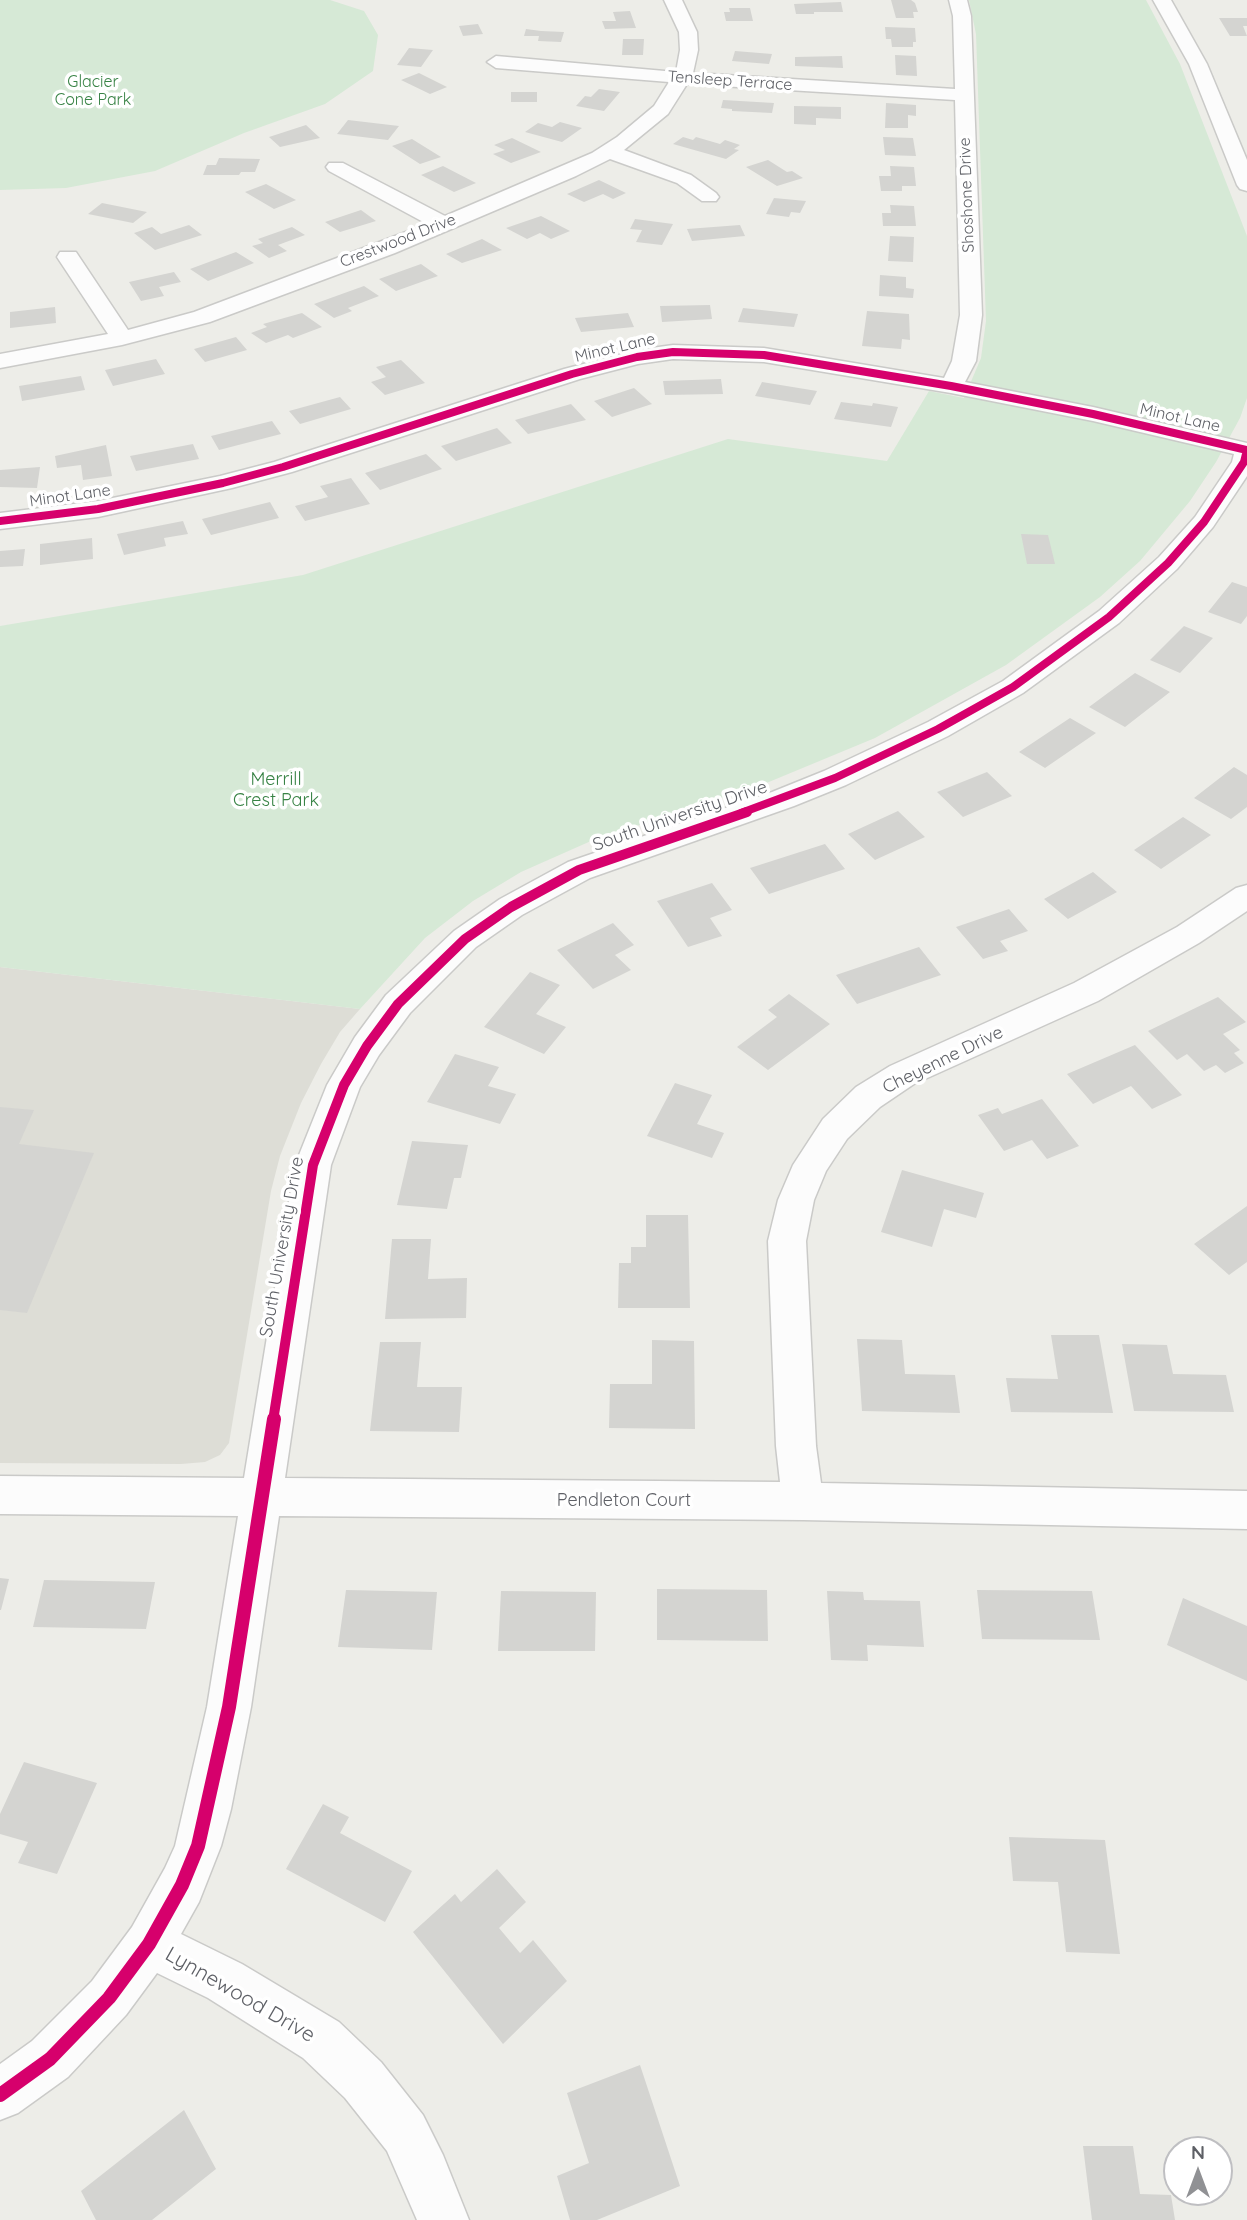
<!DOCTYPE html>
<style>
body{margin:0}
#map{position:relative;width:1247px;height:2220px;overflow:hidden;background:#edede8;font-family:Quicksand,sans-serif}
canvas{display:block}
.north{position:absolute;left:1163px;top:2136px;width:70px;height:70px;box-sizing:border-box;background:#fff;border:2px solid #bfbfc2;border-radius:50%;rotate:0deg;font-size:19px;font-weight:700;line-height:28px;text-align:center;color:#5e6066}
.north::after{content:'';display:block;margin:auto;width:24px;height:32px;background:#909194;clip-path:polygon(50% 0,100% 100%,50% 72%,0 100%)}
</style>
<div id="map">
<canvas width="1247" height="2220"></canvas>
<div class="north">N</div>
</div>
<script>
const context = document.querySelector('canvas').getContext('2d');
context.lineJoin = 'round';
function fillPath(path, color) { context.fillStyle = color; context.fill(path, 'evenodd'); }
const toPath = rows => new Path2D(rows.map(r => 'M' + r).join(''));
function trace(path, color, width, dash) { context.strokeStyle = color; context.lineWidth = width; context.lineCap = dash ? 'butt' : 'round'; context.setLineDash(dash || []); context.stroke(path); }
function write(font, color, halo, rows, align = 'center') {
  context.font = font + ' Quicksand,sans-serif'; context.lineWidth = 7; context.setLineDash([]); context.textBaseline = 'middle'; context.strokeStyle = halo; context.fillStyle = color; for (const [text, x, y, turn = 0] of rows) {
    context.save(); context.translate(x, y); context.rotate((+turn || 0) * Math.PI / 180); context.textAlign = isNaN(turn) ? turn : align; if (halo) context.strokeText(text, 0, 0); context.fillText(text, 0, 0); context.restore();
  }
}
fillPath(toPath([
 [0,967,360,1009,340,1032,321,1064,301,1103,280,1156,271,1191,229,1443,220,1455,205,1462,181,1464,0,1463]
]), '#ddddd6');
fillPath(toPath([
 [0,0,330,0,364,11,378,35,373,71,325,104,244,133,155,171,66,188,0,190],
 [969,0,1146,0,1180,64,1247,236,1247,398,1240,418,1216,462,1190,501,1140,561,1100,597,1006,665,875,738,764,784,591,841,521,872,473,901,425,938,360,1009,0,967,0,626,303,575,728,439,887,461,929,391,964,398,981,358,986,321,976,34]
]), '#d6e9d6');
fillPath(toPath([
 [891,0,911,0,915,3,918,12,913,12,914,18,896,18],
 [841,2,843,12,814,12,814,14,796,14,794,4],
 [729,8,750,8,753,21,726,21,724,12,730,12],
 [630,11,636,28,605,29,602,21,616,21,613,12],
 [1219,18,1247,18,1247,26,1243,26,1247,36,1230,36],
 [478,24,483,34,463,36,459,26],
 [885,27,915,28,916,42,913,42,913,47,892,47,891,39,886,39],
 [526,29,541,31,564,32,561,42,538,41,539,36,524,36],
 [623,39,644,39,643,55,622,55],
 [409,48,433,50,421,67,397,65],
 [735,51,772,54,769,64,732,61],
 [895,55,916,56,917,76,896,75],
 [842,56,843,68,795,66,795,57],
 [419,73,447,87,430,94,401,80],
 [599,89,620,92,604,111,576,106,585,96,591,97],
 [511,92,537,92,537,102,511,102],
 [723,100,774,103,772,113,732,111,732,109,721,108],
 [886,103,916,105,916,116,908,115,908,128,885,128],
 [794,106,841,107,841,119,816,118,816,125,794,124],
 [348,120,399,126,388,140,337,134],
 [560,122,582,128,562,142,525,132,538,123,552,127],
 [306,125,320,138,280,147,269,137],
 [683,137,693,140,696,137,720,144,725,140,740,145,734,149,739,150,726,159,673,144],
 [883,137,913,138,916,156,885,155],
 [512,138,541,152,511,163,493,154,505,150,494,145],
 [412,139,441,157,420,164,392,146],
 [219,158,260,159,255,172,241,172,239,175,203,175,207,165,216,165],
 [768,160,787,172,792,171,803,178,777,186,746,167],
 [443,166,476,183,454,192,421,175],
 [890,166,914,167,916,186,902,186,902,191,881,191,879,176,891,176],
 [599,180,626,193,613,199,603,194,584,202,567,194],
 [266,184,296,200,274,209,245,192],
 [774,198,806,201,800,213,791,212,789,217,766,214],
 [102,203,147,212,133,223,88,214],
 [890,205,914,206,916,226,883,226,882,213,891,213],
 [361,210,376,221,340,232,325,222],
 [541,216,570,231,551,239,540,233,527,239,506,228],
 [635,219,673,224,662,245,636,242,642,230,630,229],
 [189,225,202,235,155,250,134,233,152,227,161,234],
 [740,225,745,236,692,241,687,229],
 [292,227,305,235,278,245,287,251,269,258,252,246,263,243,258,239],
 [890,236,914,237,913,262,888,261],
 [482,239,502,250,462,263,446,254],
 [236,252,254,263,208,281,190,269],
 [421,264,438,276,396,291,379,279],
 [174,272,181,282,159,287,164,296,141,301,129,282],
 [880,275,906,277,906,288,914,289,913,298,879,296],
 [364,286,379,296,348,308,352,311,334,318,314,304],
 [710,305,712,319,662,322,660,306],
 [55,307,56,323,10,328,10,312],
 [743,308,798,314,794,327,738,322],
 [867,311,909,314,910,340,902,339,901,349,862,346],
 [302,313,322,327,293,338,288,335,266,343,251,333,267,327,263,324],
 [628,313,634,327,581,332,575,318],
 [236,337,247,350,205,362,194,349],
 [156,359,165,374,113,386,105,370],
 [401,360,425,383,385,395,371,382,386,377,376,367],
 [81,376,85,390,22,401,19,386],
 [721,379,723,394,665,395,663,381],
 [762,382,817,391,810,405,755,396],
 [634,388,652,404,612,417,594,401],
 [340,397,351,409,300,424,289,411],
 [841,402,872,406,873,403,898,407,891,427,834,419],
 [571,404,586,420,528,434,515,420],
 [272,421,281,434,219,450,211,436],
 [497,428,512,443,456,461,441,446],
 [193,444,199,459,136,471,130,456],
 [106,445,112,476,83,480,81,465,57,468,55,456],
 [426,454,442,469,380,490,365,473],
 [40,467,37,488,0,487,0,470],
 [351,478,370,504,305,521,295,506,328,497,320,486],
 [270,502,279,518,211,535,202,519],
 [183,521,188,534,164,538,166,546,124,555,117,534],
 [1021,534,1048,535,1055,564,1027,564],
 [92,538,93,559,40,565,40,544],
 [25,549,23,566,0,567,0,551],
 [1232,582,1247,587,1247,616,1241,624,1208,612],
 [1184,626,1213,638,1180,673,1150,660],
 [1135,673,1170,692,1125,727,1089,707],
 [1070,718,1096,733,1045,768,1019,752],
 [1234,767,1247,775,1247,807,1231,819,1194,798],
 [987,772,1012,796,963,817,937,792],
 [898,811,925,837,875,860,848,834],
 [1183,817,1211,835,1161,869,1134,850],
 [825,844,845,869,769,894,750,868],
 [1093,872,1117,892,1068,919,1044,899],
 [712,883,732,910,710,918,722,936,688,947,657,901],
 [1009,909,1028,931,1000,941,1008,951,983,959,956,927],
 [613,923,634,945,615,955,631,970,593,989,557,950],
 [919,947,941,975,857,1004,836,975],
 [530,972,560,985,536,1014,566,1027,544,1054,484,1027],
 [789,994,830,1024,768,1070,737,1047,777,1017,768,1010],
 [1218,997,1246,1022,1223,1034,1240,1050,1234,1053,1244,1063,1225,1073,1216,1065,1204,1071,1187,1054,1177,1060,1148,1031],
 [1135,1045,1182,1095,1152,1109,1131,1086,1093,1104,1067,1074],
 [455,1054,499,1067,488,1086,516,1094,500,1124,427,1102],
 [675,1083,712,1095,697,1124,724,1133,712,1158,647,1136],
 [1042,1099,1079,1146,1047,1159,1032,1140,1004,1151,978,1115,998,1108,1002,1114],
 [0,1107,34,1110,19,1144,94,1153,27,1313,0,1310],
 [412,1141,468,1145,461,1178,454,1178,447,1209,397,1205],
 [902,1170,984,1193,976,1218,944,1209,932,1247,881,1232],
 [1247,1206,1247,1262,1229,1275,1194,1244],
 [646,1215,688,1215,690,1308,618,1308,619,1263,631,1263,631,1247,646,1247],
 [392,1239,431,1239,428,1279,467,1278,466,1318,385,1319],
 [1051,1335,1099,1335,1113,1413,1011,1412,1006,1378,1058,1379],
 [857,1339,902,1340,905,1374,955,1375,960,1413,862,1411],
 [652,1340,694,1341,695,1429,609,1428,610,1384,652,1384],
 [380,1342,421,1342,417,1387,462,1387,459,1432,370,1431],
 [1122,1344,1167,1345,1173,1374,1226,1375,1234,1412,1134,1411],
 [0,1578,9,1579,1,1610,0,1610],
 [44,1580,155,1582,146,1629,33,1627],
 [657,1589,767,1590,768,1641,657,1640],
 [346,1590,437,1592,432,1650,338,1647],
 [977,1590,1092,1591,1100,1640,982,1639],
 [501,1591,596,1592,595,1651,498,1651],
 [827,1591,863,1592,864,1600,920,1601,924,1647,867,1645,868,1661,831,1660],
 [1183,1598,1247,1626,1247,1681,1167,1645],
 [24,1762,97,1783,57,1874,18,1863,28,1842,0,1834,0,1814],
 [323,1804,349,1817,340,1833,412,1871,385,1922,286,1869],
 [1009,1837,1105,1840,1120,1954,1066,1952,1058,1882,1013,1881],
 [497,1869,526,1902,499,1928,520,1953,533,1940,567,1981,503,2044,413,1932,455,1894,461,1902],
 [640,2065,680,2186,597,2220,570,2220,557,2176,589,2163,567,2093],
 [184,2110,216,2169,152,2220,96,2220,81,2191],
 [1083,2146,1133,2146,1140,2194,1171,2195,1175,2220,1092,2220]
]), '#d4d4d1');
const minor = toPath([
 [664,0,682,0,697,32,698,50,693,73,955,89,953,16,949,0,967,0,971,16,982,315,976,361,965,382,1093,407,1247,443,1247,476,1213,527,1177,569,1119,623,1023,693,948,736,846,785,794,806,590,878,522,915,476,947,410,1013,379,1055,360,1087,331,1165,285,1478,780,1482,776,1446,768,1241,778,1200,793,1165,823,1119,856,1087,890,1066,1074,983,1177,927,1236,888,1247,885,1247,911,1199,943,1098,1001,914,1084,880,1107,847,1139,826,1171,814,1200,806,1241,816,1446,821,1483,1247,1491,1247,1529,803,1520,279,1516,251,1707,231,1809,221,1846,199,1902,181,1934,242,1964,339,2022,381,2062,423,2115,443,2155,469,2220,417,2220,387,2151,345,2098,303,2058,208,1998,157,1973,126,2015,68,2077,18,2113,0,2120,0,2064,32,2041,92,1981,132,1927,165,1868,175,1846,207,1707,238,1516,0,1514,0,1476,244,1478,295,1165,327,1085,355,1037,386,995,454,931,500,899,568,862,772,792,824,771,928,722,1003,681,1099,611,1159,557,1195,517,1232,462,1234,454,1093,421,951,393,764,362,673,359,638,364,580,379,292,472,232,488,98,517,0,529,0,513,98,501,220,476,274,462,564,369,637,350,673,345,764,348,944,378,952,361,960,315,955,100,687,84,668,114,624,150,691,175,716,193,719,197,716,201,702,201,677,183,610,159,576,176,395,253,210,322,122,345,0,368,0,354,108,334,57,257,60,252,76,252,128,330,194,312,427,224,329,171,326,167,329,163,343,163,445,216,592,153,617,137,654,106,669,82,496,68,487,62,496,56,676,72,680,50,679,32,664,0],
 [1153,0,1171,0,1207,64,1247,160,1247,191,1240,189,1237,185,1189,64,1153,0]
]);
trace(minor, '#cacac8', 3);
fillPath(minor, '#fcfcfc');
trace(toPath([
 [0,521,98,509,223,483,283,467,572,374,637,357,673,352,764,355,951,386,1093,414,1247,450,1244,462,1204,522,1168,563,1109,617,1013,687,938,729,835,778,741,813]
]), '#d6006c', 8);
trace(toPath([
 [273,1421,313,1165,344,1085,367,1046,398,1004,465,939,511,907,579,870,747,812]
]), '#d6006c', 10);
trace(toPath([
 [0,2095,50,2059,109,1998,149,1944,182,1885,198,1846,229,1707,274,1419]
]), '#d6006c', 14);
write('16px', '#5e6066', '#fff', [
 ["Tensleep Terrace",730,81,4],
 ["Shoshone Drive",967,195,-92],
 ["Crestwood Drive",398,241,-21],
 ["Minot Lane",615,348,-13],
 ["Minot Lane",1180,418,13],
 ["Minot Lane",70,496,-8]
]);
write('16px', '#388345', '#fff', [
 ["Glacier",93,82],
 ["Cone Park",93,100]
]);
write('18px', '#388345', '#fff', [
 ["Merrill",276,780],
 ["Crest Park",276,801]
]);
write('18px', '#5e6066', '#fff', [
 ["South University Drive",680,816,-19],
 ["Cheyenne Drive",943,1060,-26],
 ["South University Drive",282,1247,-80],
 ["Pendleton Court",624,1501]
]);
write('21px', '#5e6066', '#fff', [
 ["Lynnewood Drive",240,1995,30]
]);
</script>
